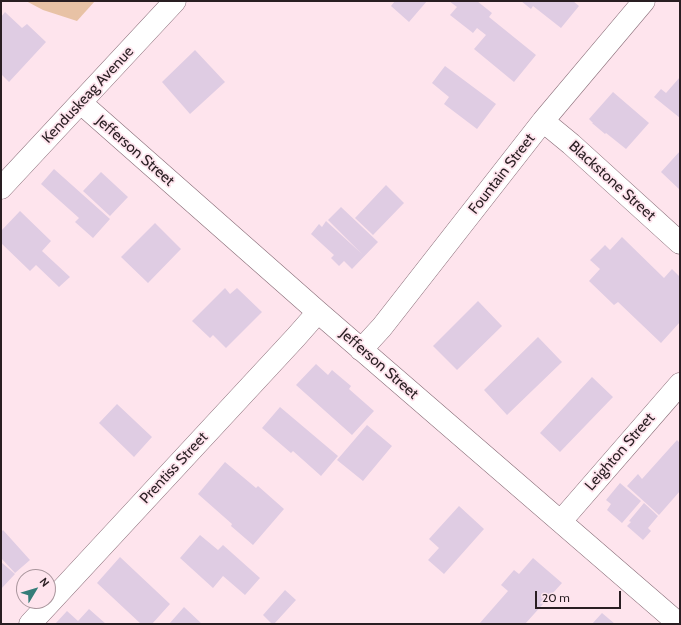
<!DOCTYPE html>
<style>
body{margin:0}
#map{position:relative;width:681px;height:625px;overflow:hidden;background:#fee4ed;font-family:Cabin,sans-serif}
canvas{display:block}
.frame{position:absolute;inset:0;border:2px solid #291e22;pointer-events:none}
.north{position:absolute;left:16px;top:569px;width:40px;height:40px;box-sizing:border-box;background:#fee4ed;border:1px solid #a9959c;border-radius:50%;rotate:52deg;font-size:11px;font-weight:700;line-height:16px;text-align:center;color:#291e22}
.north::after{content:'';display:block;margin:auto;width:14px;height:18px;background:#357d79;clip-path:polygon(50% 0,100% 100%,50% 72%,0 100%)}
.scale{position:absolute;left:535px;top:591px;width:86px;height:18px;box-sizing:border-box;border:2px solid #291e22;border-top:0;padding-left:5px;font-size:12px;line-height:14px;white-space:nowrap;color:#291e22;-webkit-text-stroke:3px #fee4ed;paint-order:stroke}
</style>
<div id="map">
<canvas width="681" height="625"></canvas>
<div class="frame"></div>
<div class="north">N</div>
<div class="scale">20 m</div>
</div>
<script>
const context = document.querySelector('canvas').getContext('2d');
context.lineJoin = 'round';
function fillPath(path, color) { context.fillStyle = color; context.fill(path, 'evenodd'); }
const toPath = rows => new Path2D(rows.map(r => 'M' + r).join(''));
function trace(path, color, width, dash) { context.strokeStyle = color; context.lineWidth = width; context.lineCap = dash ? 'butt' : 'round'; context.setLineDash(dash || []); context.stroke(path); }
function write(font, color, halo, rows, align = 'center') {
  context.font = font + ' Cabin,sans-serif'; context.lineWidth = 3.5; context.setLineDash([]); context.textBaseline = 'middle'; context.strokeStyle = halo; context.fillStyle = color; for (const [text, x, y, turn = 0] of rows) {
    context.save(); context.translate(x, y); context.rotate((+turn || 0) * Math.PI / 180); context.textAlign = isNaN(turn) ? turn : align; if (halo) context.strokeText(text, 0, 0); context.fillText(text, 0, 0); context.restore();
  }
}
fillPath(toPath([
 [26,1,95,1,77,21,43,10]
]), '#e8c2a5');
fillPath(toPath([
 [395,1,427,1,409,22,391,6],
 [449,1,477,1,492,13,489,17,536,55,514,82,474,49,486,35,477,28,473,33,450,15,457,7],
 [521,1,573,1,579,6,561,28,533,6,531,9],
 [5,12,22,28,27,24,46,42,9,82,1,74,1,17],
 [195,50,225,82,190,114,162,82],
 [445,66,496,104,477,129,444,104,449,97,432,83],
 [680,77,680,118,654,97,661,89,666,93],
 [613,92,649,123,626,149,606,133,605,134,592,123,593,123,589,119],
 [680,151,680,190,661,172],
 [54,169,110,219,93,238,75,222,79,218,41,184],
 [101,172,128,197,110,216,83,191],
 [386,185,404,203,373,235,355,218],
 [341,207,378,242,352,269,344,261,339,266,331,258,334,255,311,234,319,224,322,227,326,221,362,254,328,220],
 [20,211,51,241,42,251,70,277,59,287,36,265,30,271,1,243,1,231],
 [155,223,181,249,148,283,121,257],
 [622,237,664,278,672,269,680,277,680,322,661,343,618,302,614,305,589,281,600,269,590,260,605,245,610,250],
 [225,288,230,294,237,288,262,312,226,348,213,335,210,338,192,321],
 [478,301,502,326,457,370,433,346],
 [538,337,562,362,507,415,484,390],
 [316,364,328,375,332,370,351,386,349,389,374,411,352,435,296,385],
 [592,377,613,397,560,452,540,433],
 [117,404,152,437,134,457,99,423],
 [280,407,338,456,321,476,293,451,291,453,262,428],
 [367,425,392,446,363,481,337,460],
 [677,440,680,443,680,491,659,515,627,486,638,474,642,479],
 [225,462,256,488,258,486,284,509,253,545,231,526,232,524,198,494],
 [620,483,641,501,622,523,607,510,611,504,606,500],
 [644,503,658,516,648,528,651,531,643,540,627,526,631,522,629,521],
 [459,506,484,529,444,574,428,560,439,548,429,539],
 [3,530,30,560,15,573,1,558,1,532],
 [200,535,218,550,223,545,260,578,245,595,223,576,213,588,180,558],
 [120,557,170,604,152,624,141,624,97,583],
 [533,558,562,583,525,624,479,624,508,591,501,585,514,570,519,574],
 [1,562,15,574,1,589],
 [285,590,296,600,274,624,272,624,263,615],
 [184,607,202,624,169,624],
 [89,609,106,624,55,624,67,611,78,621],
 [602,613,615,624,592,624]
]), '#dfcce3');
const minor = toPath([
 [81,103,318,312,679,624],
 [543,121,571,144,680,243],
 [1,188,175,1],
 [361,350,382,327,543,121,644,1],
 [561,521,680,384],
 [30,624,296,337,318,312]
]);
trace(minor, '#876b76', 23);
trace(minor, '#fff', 22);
write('15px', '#291e22', '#fee4ed', [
 ["Kenduskeag Avenue",88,95,-47],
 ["Jefferson Street",135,151,41],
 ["Fountain Street",502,174,-52],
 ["Blackstone Street",612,181,42],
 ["Jefferson Street",379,364,41],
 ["Leighton Street",620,452,-49],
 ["Prentiss Street",174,468,-47]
]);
</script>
